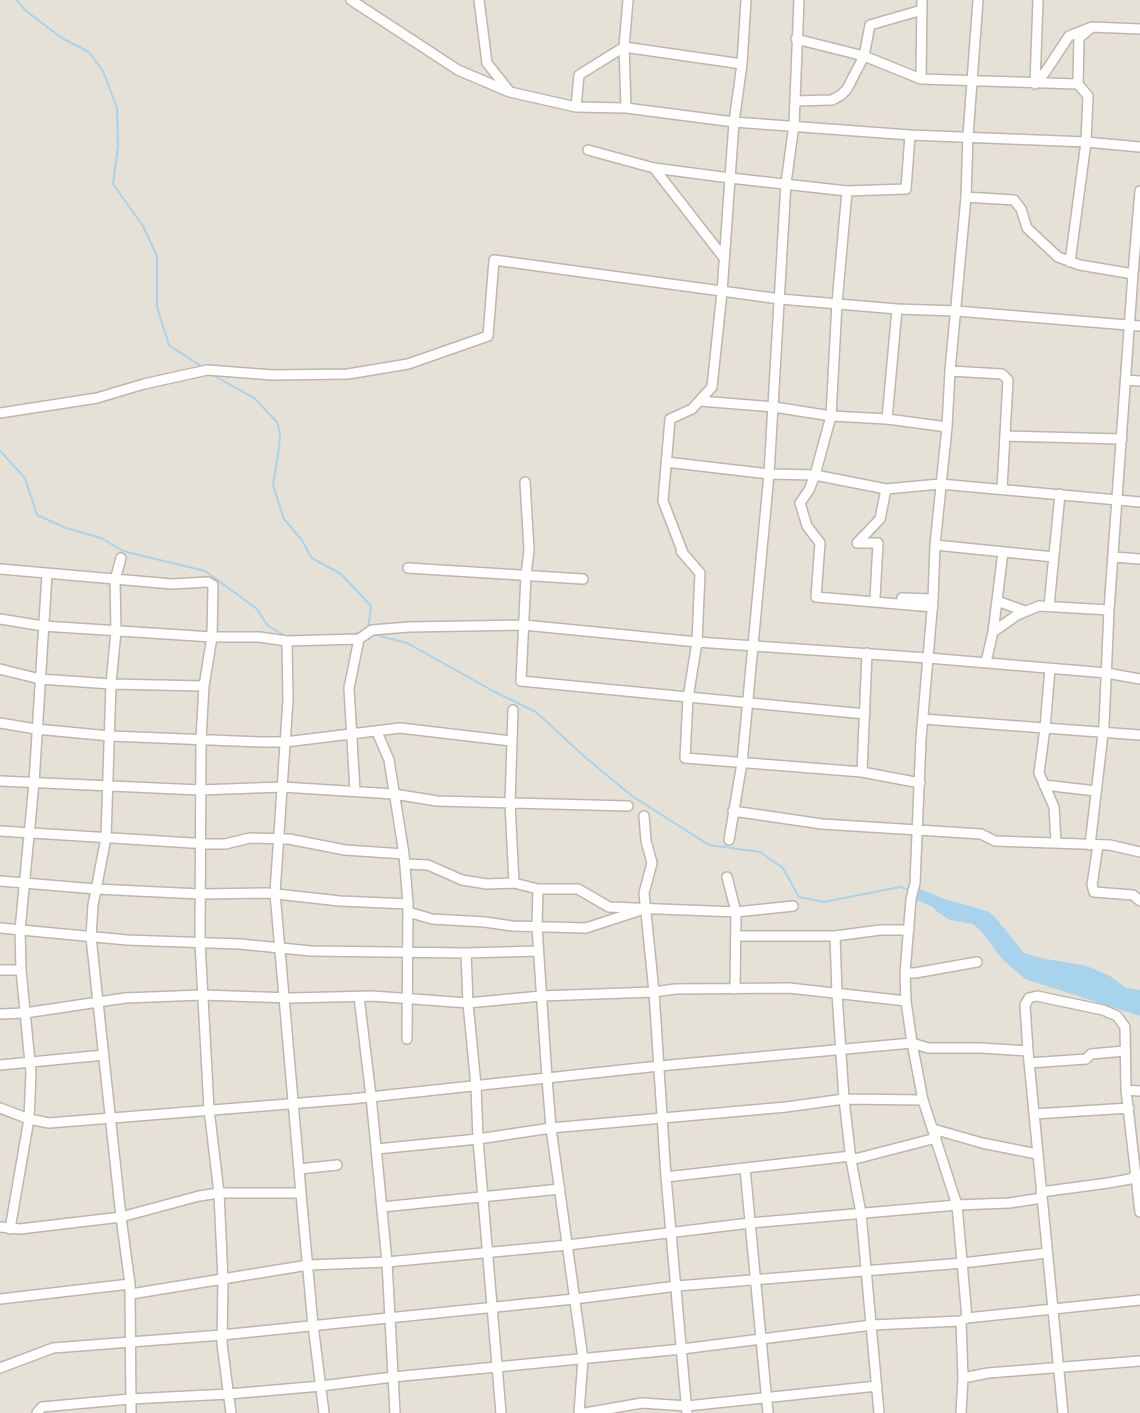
<!DOCTYPE html>
<style>
body{margin:0}
canvas{display:block;background:#f3efe8}
</style>
<canvas width="1140" height="1413"></canvas>
<script>
const context = document.querySelector('canvas').getContext('2d');
context.lineJoin = 'round';
function fillPath(path, color) { context.fillStyle = color; context.fill(path, 'evenodd'); }
const toPath = rows => new Path2D(rows.map(r => 'M' + r).join(''));
function trace(path, color, width, dash) { context.strokeStyle = color; context.lineWidth = width; context.lineCap = dash ? 'butt' : 'round'; context.setLineDash(dash || []); context.stroke(path); }
fillPath(toPath([
 [0,0,1140,0,1140,1413,0,1413]
]), '#e6e1d6');
fillPath(toPath([
 [937,897,987,911,995,917,1024,953,1041,958,1087,966,1110,976,1126,988,1140,990,1140,1016,1025,979,1002,959,982,932,973,924,950,920,936,911,928,898]
]), '#a8d3ec');
trace(toPath([
 [17,0,26,11,62,38,89,52,103,71,117,108,118,147,113,184,143,226,157,256,157,307,169,345,202,367],
 [211,374,254,398,277,422,280,433,279,448,273,485,284,519,301,539,312,558,341,574,371,606,368,629],
 [0,451,25,478,37,515,66,528,101,538,123,551,205,571,257,609,267,625,287,637],
 [372,634,407,643,493,691,536,712,585,757,632,796,709,845,760,852,783,868,799,897,824,902,900,887,906,889],
 [343,635,361,633]
]), '#a8d3ec', 2);
trace(toPath([
 [917,894,941,904]
]), '#a8d3ec', 12);
const minor = toPath([
 [351,0,458,70,507,91],
 [479,0,487,63,510,92,576,107,626,108,734,122,910,135,1086,142,1140,147],
 [796,39,864,56,921,79,1078,84],
 [921,79,922,0],
 [1035,84,1046,71,1069,36,1092,27,1140,29],
 [1035,84,1038,0],
 [795,101,832,100,841,95,847,89,864,56,870,25,922,10],
 [576,107,579,75,624,47,742,64],
 [626,108,624,47,628,0],
 [588,150,654,168,730,178,847,191,906,189,910,135],
 [654,168,724,258],
 [847,191,837,303,831,416,815,475,809,490,800,503,807,526,820,543,816,597,933,607],
 [966,197,1014,200,1021,209,1027,228,1058,257,1080,265,1133,274,1109,610,1104,725,1090,845],
 [1070,262,1086,142,1088,96,1078,84,1079,38,1092,27],
 [1133,274,1140,191],
 [950,371,1002,374,1008,380,1002,489],
 [1126,380,1140,381],
 [700,401,774,407,831,416,887,419,947,427],
 [0,413,97,398,144,384,207,370,273,375,348,374,408,364,488,336,494,260,780,299,897,309,956,311,1140,326],
 [887,419,897,309],
 [1005,436,1122,439],
 [666,462,769,474,815,475,886,489,940,484,1140,502],
 [525,482,529,550,526,575,521,681,865,714],
 [935,545,1054,557],
 [681,551,700,573,697,642,688,698,685,758,862,772,920,783],
 [683,553,663,501,670,419,692,409,712,387,722,292,734,122,742,64,746,0],
 [1114,557,1140,559],
 [121,558,115,580,116,631,111,684,106,838,93,905,91,937,121,1217,130,1284,131,1413],
 [408,568,583,579],
 [0,569,172,584,208,582,213,585,212,637,204,686,201,739,200,943,209,1109,219,1193,223,1280,222,1344,231,1413],
 [875,598,878,543,857,543,880,519,886,489],
 [902,598,933,599],
 [997,601,1025,611],
 [1049,606,1060,494],
 [0,619,43,626,212,637,259,637,287,641,359,639],
 [993,632,1017,615,1039,606,1109,610],
 [287,641,288,700,275,893,302,1205,313,1325,324,1413],
 [986,662,993,632,1003,552],
 [0,669,40,679,111,684,204,686],
 [1050,669,1045,728,1039,773,1054,807,1056,843],
 [513,710,510,803,514,883],
 [923,719,1140,735],
 [0,723,36,729,110,736,261,742,285,742,400,728,511,741],
 [377,732,389,760,404,854,408,904,407,1039],
 [862,772,867,653],
 [0,781,200,790,282,787,394,794,437,801,628,806],
 [1044,785,1096,791],
 [355,791,349,688,359,639,372,630,409,627,524,625,697,642,928,658,1107,673,1140,679],
 [733,811,822,824,981,834,995,841,1110,845,1140,852],
 [644,816,646,841,652,863,644,893,654,992,666,1177,687,1413],
 [0,831,208,844,225,844,250,838,289,839,345,850,404,854],
 [729,840,742,763,769,474,786,183,794,125,799,0],
 [1098,845,1092,885,1094,892,1133,895,1140,901],
 [405,864,428,865,462,880,487,884,514,883,538,889,578,889,609,907,736,912,793,906],
 [727,877,736,912,735,989],
 [0,881,96,889,200,894,267,893,340,901,408,904],
 [538,889,537,927,547,1078,551,1128,583,1359,579,1413],
 [408,912,432,919,485,922,512,926,586,928,641,910],
 [0,928,127,940,240,944,311,951,466,953,538,951],
 [736,936,835,936,880,930,909,930],
 [835,936,837,993,844,1099,851,1160,861,1213,879,1413],
 [466,953,468,1003,476,1086,478,1139,501,1413],
 [0,970,21,970],
 [905,973,915,973,977,962],
 [359,997,371,1096,387,1262,395,1413],
 [906,1001,912,1043,923,1100,957,1205,967,1318],
 [0,1014,25,1013,125,998,202,995,291,998,372,996,468,1003,541,996,654,992,675,989,789,988,906,1001,905,973,911,899,915,883,921,739,933,599,935,545,947,427,950,371,966,197,968,136,978,0],
 [1029,1063,1086,1059,1091,1054,1125,1051],
 [0,1065,104,1055],
 [1126,1090,1140,1091],
 [0,1108,29,1119,49,1123,351,1099,659,1066,912,1043,928,1048,981,1048,1028,1051],
 [1034,1114,1129,1108],
 [933,1129,982,1143,1037,1154],
 [377,1149,478,1139,551,1128,786,1107,844,1099,923,1100],
 [851,1160,936,1138],
 [745,1168,768,1413],
 [299,1169,337,1165],
 [666,1177,851,1156],
 [1041,1192,1108,1183,1130,1179,1139,1174],
 [382,1207,560,1189],
 [0,1227,20,1229,121,1217,199,1196,219,1193,301,1193],
 [10,1229,29,1119,31,1073,21,970,20,930,34,783,47,574],
 [131,1294,308,1265,387,1262,568,1245,750,1223,957,1205,1009,1203,1042,1198],
 [0,1299,130,1284],
 [961,1321,963,1378,961,1413],
 [0,1368,53,1348,222,1335,574,1299,677,1286,963,1263,1047,1253],
 [963,1378,988,1373,1140,1361],
 [37,1413,42,1407,130,1399,229,1394,321,1386,393,1377,682,1349,872,1325,961,1321,967,1318,1140,1300],
 [585,1413,642,1403,687,1406,877,1386],
 [1063,1413,1028,1051,1025,1005,1029,998,1037,996,1103,1010,1117,1016,1125,1027,1126,1090,1140,1212]
]);
trace(minor, '#beb6ab', 12);
trace(minor, '#fff', 9);
</script>
